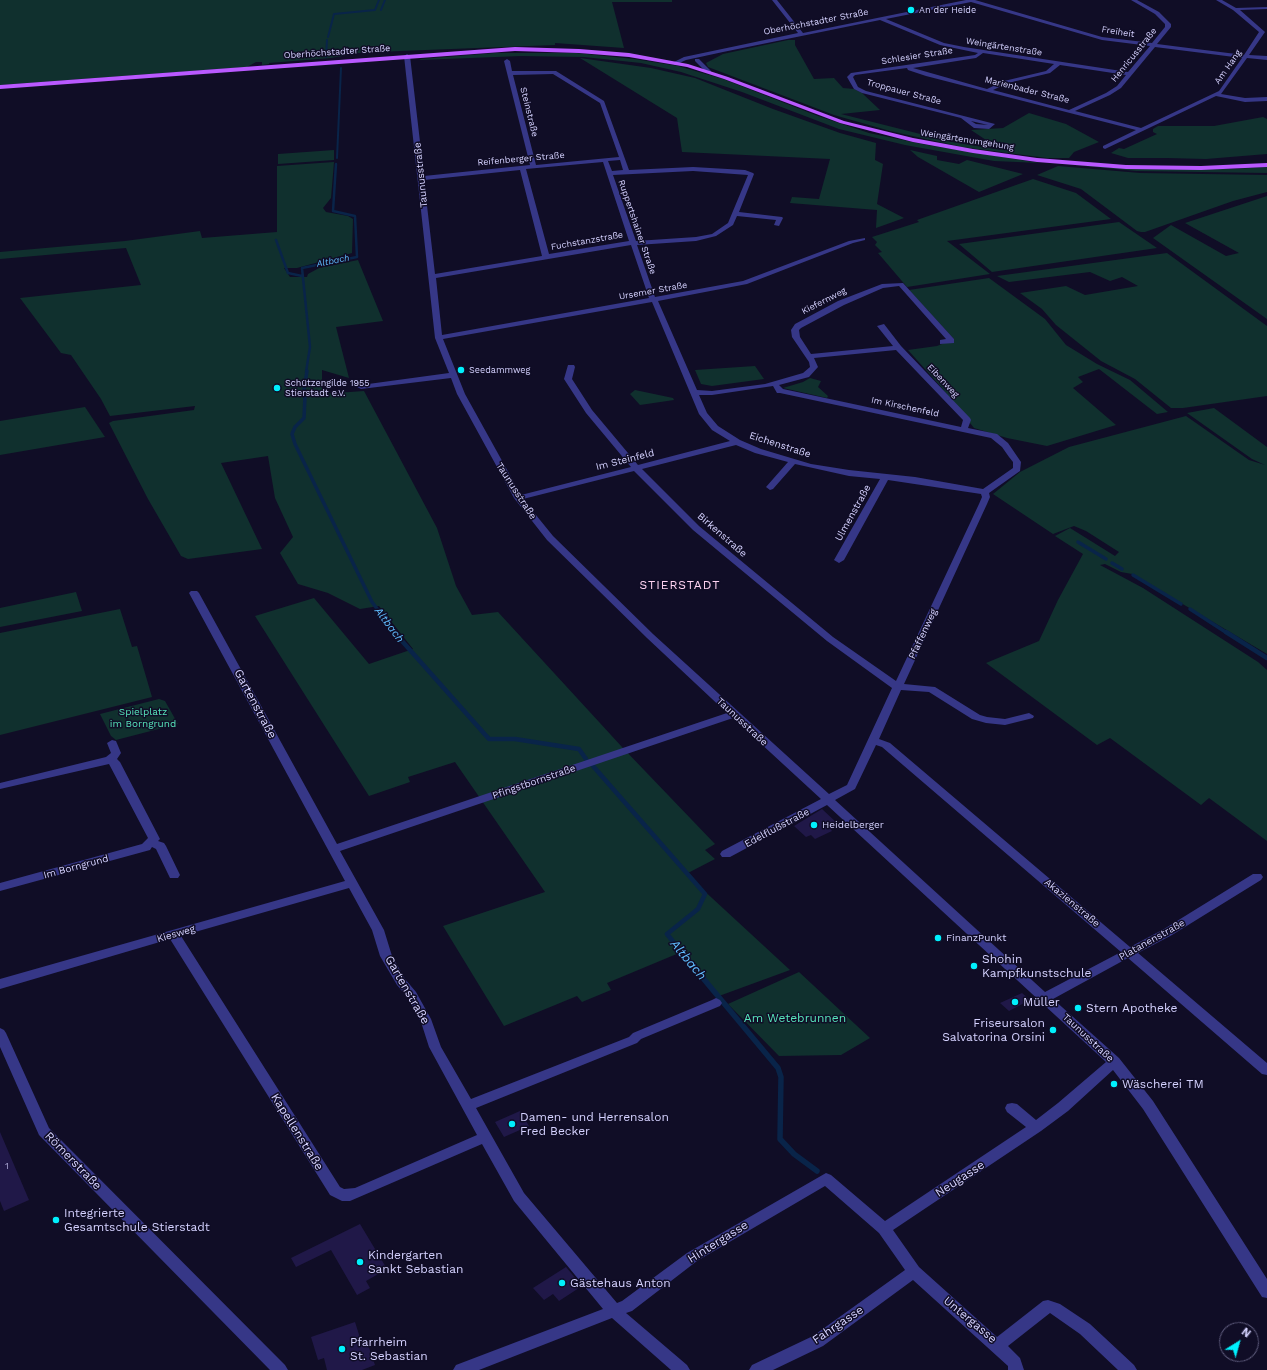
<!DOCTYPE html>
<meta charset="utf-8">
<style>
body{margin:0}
#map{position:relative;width:1267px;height:1370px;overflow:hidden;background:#100d26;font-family:"Work Sans",sans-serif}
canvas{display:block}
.north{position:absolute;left:1219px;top:1322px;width:40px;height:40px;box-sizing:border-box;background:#100d26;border:1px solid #5f5c7d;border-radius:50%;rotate:37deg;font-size:11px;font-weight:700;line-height:16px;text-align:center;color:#d5d2ff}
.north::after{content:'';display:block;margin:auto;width:14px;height:18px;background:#00f0fd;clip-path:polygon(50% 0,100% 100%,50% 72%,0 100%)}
</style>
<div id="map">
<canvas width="1267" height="1370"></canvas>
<div class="north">N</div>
</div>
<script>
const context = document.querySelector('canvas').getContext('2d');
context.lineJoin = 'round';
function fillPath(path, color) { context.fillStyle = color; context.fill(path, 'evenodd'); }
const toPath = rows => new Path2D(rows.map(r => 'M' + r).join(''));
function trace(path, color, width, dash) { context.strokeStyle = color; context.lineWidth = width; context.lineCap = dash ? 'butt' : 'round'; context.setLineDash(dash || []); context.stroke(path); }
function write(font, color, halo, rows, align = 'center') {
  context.font = font + ' "Work Sans",sans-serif'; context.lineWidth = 3; context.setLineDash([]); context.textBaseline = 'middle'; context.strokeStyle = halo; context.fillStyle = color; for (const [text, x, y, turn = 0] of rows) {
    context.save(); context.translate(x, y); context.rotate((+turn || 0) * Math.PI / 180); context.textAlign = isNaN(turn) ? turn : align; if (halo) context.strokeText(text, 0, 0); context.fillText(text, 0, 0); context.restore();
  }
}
fillPath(toPath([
 [0,0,672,0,672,2,612,2,624,48,555,43,555,45,400,51,359,53,331,58,269,63,269,64,262,65,262,62,256,62,247,67,0,85],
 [788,40,795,40,795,45,814,79,834,78,843,88,854,89,862,93,880,110,841,114,952,142,1001,150,971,130,1003,128,1029,113,1066,124,1099,142,1074,152,1069,158,1047,158,962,147,890,131,834,115,708,67,706,63,723,54],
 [495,53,576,53,634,59,678,66,723,79,818,116,869,133,927,145,1040,163,994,161,905,145,839,129,742,92,681,72,641,63,584,57,521,56,419,60,421,59],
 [580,58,651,68,695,78,773,109,840,133,876,143,875,160,883,164,877,204,904,218,876,228,877,210,790,203,792,197,819,199,830,159,682,152,677,118],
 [1263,117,1267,119,1267,154,1206,159,1167,158,1128,158,1111,153,1119,148,1124,149,1157,134,1153,132,1153,129,1158,126,1214,126],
 [334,150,334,160,278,164,278,154],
 [910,150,937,156,937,160,959,164,967,160,1023,174,979,192,918,157],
 [334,162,331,198,323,208,326,212,348,216,353,219,352,253,297,268,284,268,290,277,307,277,308,274,319,268,358,260,383,321,336,327,349,378,322,370,322,394,364,391,437,528,456,586,472,615,498,612,622,747,715,844,705,850,715,859,686,874,790,970,719,996,679,953,607,983,611,990,582,1002,577,996,504,1026,443,926,545,892,455,762,408,777,410,782,369,796,255,616,314,598,369,664,413,649,379,606,360,609,328,593,298,584,280,553,293,537,275,498,268,456,221,463,262,549,188,559,181,556,148,499,109,423,113,421,194,410,195,406,110,416,101,399,71,355,61,353,20,298,141,285,126,248,0,259,0,252,125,241,200,231,202,238,277,232,277,166],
 [1064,164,1117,168,1233,169,1267,167,1267,173,1136,171],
 [1058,166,1140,173,1267,175,1267,192,1233,201,1145,232,1141,232,1137,231,1081,189,1037,175],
 [1033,179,1076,193,1111,219,947,241,990,274,907,287,878,253,882,252,875,245,877,242,872,237,919,222,917,220],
 [1267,196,1267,319,1153,238,1171,225,1226,256,1239,253,1185,223],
 [1119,222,1157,248,992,272,959,244],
 [1167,253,1267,326,1267,396,1183,408,1171,408,1135,379,1101,361,1056,325,1042,309,1020,293,1066,286,1085,295,1138,286,1122,277,1110,281,1090,272,1009,282,997,276],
 [989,278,1045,319,1066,345,1097,364,1130,380,1168,412,1157,414,1099,369,1078,377,1083,382,1073,388,1116,425,1047,446,1007,438,974,428,942,388,908,350,937,346,954,339,909,290],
 [755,366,764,379,712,386,701,384,695,370],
 [810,378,821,381,818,387,828,396,827,398,783,388,803,382],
 [635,390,673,398,674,400,640,405,630,394],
 [85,407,105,437,0,455,0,421],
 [1214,408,1267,447,1267,654,1132,574,1121,572,1105,564,1100,565,1143,588,1258,662,1267,670,1267,841,1209,798,1201,805,1110,738,1097,745,986,663,1039,641,1058,600,1083,554,1055,536,1070,528,1115,556,1119,552,1086,531,1074,526,1053,534,993,494,1020,472,1069,447,1186,416,1249,460,1265,465,1252,459,1187,413],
 [76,592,82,611,0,627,0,608],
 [120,609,132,647,137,646,152,697,0,735,0,633],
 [159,699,165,701,178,724,116,740,111,736,100,714],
 [799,972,870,1038,841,1055,779,1056,728,1004]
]), '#10302e');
trace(toPath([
 [381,10,385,0],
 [328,37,334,14,375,10,379,0],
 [326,57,327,40],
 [337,158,341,68]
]), '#092449', 2);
trace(toPath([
 [276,240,288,273,302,276],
 [306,372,310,347,302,268,357,257,355,216,333,211,336,164]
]), '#092449', 2.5);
trace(toPath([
 [304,390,307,371],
 [305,397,304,418,295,427,292,434,295,444,372,602,395,633],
 [1078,542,1106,559],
 [1112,563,1122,569],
 [1133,575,1181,604],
 [1190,609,1227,633]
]), '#092449', 3.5);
trace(toPath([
 [394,632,489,739,515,739,579,749,586,759],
 [1226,632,1267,658],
 [593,766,705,894,698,909,667,934,688,960]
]), '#092449', 4.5);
trace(toPath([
 [687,959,778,1068,781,1077,780,1139,794,1154,817,1171]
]), '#092449', 5.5);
fillPath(toPath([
 [822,809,837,823,828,826,832,831,815,839,811,835,806,837,794,826],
 [1022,993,1030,1000,1009,1011,1000,1003],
 [520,1111,529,1126,504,1137,495,1122],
 [0,1132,29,1200,4,1211,0,1201],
 [360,1224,387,1269,366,1281,370,1288,357,1295,331,1250,296,1267,291,1258],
 [566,1267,582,1286,559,1301,553,1294,544,1300,533,1288],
 [355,1322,361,1341,366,1339,375,1365,362,1370,327,1370,324,1358,318,1360,311,1337]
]), '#201848');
fillPath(toPath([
 [772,0,777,0,803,33,966,0,975,0,1102,37,1152,43,1165,27,1165,24,1155,14,1131,0,1137,0,1159,12,1171,24,1171,27,1157,44,1244,55,1259,32,1233,10,1216,0,1222,0,1236,8,1267,7,1267,9,1240,10,1265,32,1249,55,1267,56,1267,60,1247,58,1221,94,1245,98,1267,97,1267,101,1245,102,1216,96,1105,149,1103,148,1103,146,1136,130,926,76,908,70,907,68,855,75,853,77,858,87,866,91,995,124,989,129,974,128,961,118,862,93,854,89,847,77,851,73,975,55,978,53,940,45,880,20,723,52,686,60,675,65,672,63,684,57,798,33,772,0],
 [971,2,1102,40,1150,46,1128,72,964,47,944,43,886,19,971,2],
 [1155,47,1242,58,1219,91,1141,128,1075,111,1110,95,1121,88,1155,47],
 [983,53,1054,64,1046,71,1004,81,987,89,913,68,976,58,983,53],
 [1060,65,1126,75,1117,86,1106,93,1069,110,993,90,1008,83,1050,73,1060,65],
 [971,121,988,125,976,124,971,121],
 [407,54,410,56,424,176,530,165,504,61,507,59,510,61,512,71,556,71,604,101,629,170,693,167,745,170,753,173,754,174,739,212,782,217,783,218,779,226,774,225,776,220,737,216,733,225,716,236,696,241,637,245,655,297,743,281,849,241,865,238,865,240,853,243,747,284,658,301,697,390,712,391,765,384,803,373,810,367,809,362,792,337,791,330,795,324,838,301,882,284,903,283,954,339,954,343,940,344,940,340,946,339,899,286,883,288,844,305,801,328,799,330,800,337,811,354,893,346,877,326,884,324,901,346,970,418,971,420,968,428,997,434,1008,443,1021,462,1020,471,989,493,990,497,987,504,904,684,935,687,980,715,987,717,1005,719,1029,713,1034,716,1033,718,1005,725,986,723,972,719,929,692,901,690,879,739,890,743,1130,947,1164,929,1253,874,1261,874,1263,877,1261,880,1172,935,1138,953,1267,1063,1267,1075,1262,1074,1128,958,1053,999,1119,1058,1153,1101,1267,1279,1267,1298,1262,1297,1143,1109,1113,1070,1068,1111,1041,1131,893,1230,919,1267,997,1337,1043,1301,1048,1300,1060,1304,1090,1324,1134,1365,1137,1370,1118,1370,1080,1334,1050,1313,1008,1346,1020,1358,1024,1370,1008,1370,1008,1366,913,1280,823,1346,773,1370,749,1370,752,1365,813,1336,905,1270,879,1233,825,1186,697,1261,632,1311,626,1313,687,1365,690,1370,671,1370,612,1318,479,1370,453,1370,456,1365,603,1309,514,1201,482,1144,350,1201,342,1201,330,1195,170,939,0,989,0,979,345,881,189,593,191,591,197,591,199,593,337,844,727,713,647,638,547,540,514,498,457,394,451,378,361,389,357,387,361,385,449,373,435,338,404,56,407,54],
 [553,74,600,103,619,157,536,165,513,75,553,74],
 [620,160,623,170,612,171,608,161,620,160],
 [603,162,629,241,549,254,526,169,603,162],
 [520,170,542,256,435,274,424,180,520,170],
 [693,171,748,175,728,223,712,234,696,237,636,241,613,175,693,171],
 [631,245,649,298,442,335,436,278,631,245],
 [652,302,699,414,712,430,730,441,638,465,592,410,572,379,575,367,574,365,568,365,564,379,586,413,631,467,521,495,465,394,443,339,652,302],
 [896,350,963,420,961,427,783,389,779,385,809,377,818,367,814,358,896,350],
 [773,386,777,393,780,393,991,438,1002,447,1009,457,1013,462,1013,468,983,489,915,477,849,470,811,464,761,449,740,440,718,426,707,413,699,395,712,395,773,386],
 [736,445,755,453,788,462,766,487,770,490,773,489,795,464,849,476,880,479,834,560,839,563,844,560,888,480,981,494,982,497,979,504,896,681,833,637,699,526,642,469,736,445],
 [634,471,693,530,827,641,892,688,847,785,829,794,653,634,553,536,523,499,634,471],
 [733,718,821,799,722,851,720,854,722,857,730,857,827,805,1106,1062,1058,1103,1036,1120,1017,1104,1012,1103,1007,1104,1005,1108,1007,1112,1026,1127,885,1221,831,1175,826,1173,687,1253,622,1301,617,1303,524,1193,476,1108,637,1043,641,1039,720,1006,722,1003,720,1000,716,998,712,1000,633,1033,629,1037,471,1099,441,1047,431,1019,416,992,405,979,392,956,384,930,340,851,733,718],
 [876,745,882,747,1121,952,1045,992,835,800,855,789,876,745],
 [349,888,372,930,380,956,397,985,408,998,421,1022,429,1047,477,1135,355,1188,344,1189,340,1187,181,936,349,888],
 [695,59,699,59,711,71,711,73,707,73,695,61,695,59],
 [112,740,116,741,121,753,117,759,120,762,160,839,158,841,164,843,166,846,180,875,178,878,170,878,156,849,152,847,150,850,0,891,0,883,142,844,148,838,109,764,0,789,0,783,106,757,111,753,107,743,112,740],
 [0,1028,4,1030,6,1033,49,1128,285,1365,288,1370,270,1370,39,1135,0,1047,0,1028]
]), '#363787');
fillPath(toPath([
 [515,47,579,49,629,53,688,64,728,77,844,121,913,138,973,149,1037,158,1126,165,1201,166,1267,163,1267,167,1201,170,1126,169,1037,162,973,153,913,142,840,123,724,79,687,67,629,57,579,53,515,51,0,89,0,85,515,47]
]), '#b959ff');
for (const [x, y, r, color] of [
 [911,10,4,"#00f0fd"],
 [461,370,4,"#00f0fd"],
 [277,388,4,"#00f0fd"],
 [814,825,4,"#00f0fd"],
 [938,938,4,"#00f0fd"],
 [974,966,4,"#00f0fd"],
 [1015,1002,4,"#00f0fd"],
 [1078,1008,4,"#00f0fd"],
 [1053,1030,4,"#00f0fd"],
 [1114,1084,4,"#00f0fd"],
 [512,1124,4,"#00f0fd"],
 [56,1220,4,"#00f0fd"],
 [360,1262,4,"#00f0fd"],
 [562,1283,4,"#00f0fd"],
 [342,1349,4,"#00f0fd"]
]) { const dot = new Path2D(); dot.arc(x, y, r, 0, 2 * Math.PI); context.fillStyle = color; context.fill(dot); trace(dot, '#100d26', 1.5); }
write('9px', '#d5d2ff', '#100d26', [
 ["An der Heide",919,10],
 ["Seedammweg",469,370],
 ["Schützengilde 1955",285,383],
 ["Stierstadt e.V.",285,393]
], 'left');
write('9px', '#d5d2ff', '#100d26', [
 ["Oberhöchstadter Straße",816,22,-11],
 ["Freiheit",1118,32,9],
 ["Weingärtenstraße",1004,47,9],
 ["Oberhöchstadter Straße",337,52,-4],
 ["Henricusstraße",1134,55,-51],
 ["Schlesier Straße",917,56,-9],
 ["Am Hang",1228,67,-55],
 ["Marienbader Straße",1027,90,14],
 ["Troppauer Straße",904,92,15],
 ["Steinstraße",529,112,76],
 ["Weingärtenumgehung",967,140,9],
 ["Reifenberger Straße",521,159,-5],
 ["Ruppertshainer Straße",637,227,71],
 ["Fuchstanzstraße",587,241,-10],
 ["Ursemer Straße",653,291,-10],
 ["Kiefernweg",824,301,-27],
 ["Eibenweg",943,381,47],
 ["Im Kirschenfeld",905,407,12]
]);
write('italic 9px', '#60bdff', '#100d26', [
 ["Altbach",333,261,-11]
]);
write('10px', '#d5d2ff', '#100d26', [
 ["Taunusstraße",421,175,-96],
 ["Eichenstraße",780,445,18],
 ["Im Steinfeld",625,460,-14],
 ["Taunusstraße",516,491,57],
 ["Ulmenstraße",853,513,-61],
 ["Birkenstraße",722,535,41],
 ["Pfaffenweg",923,634,-65],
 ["Taunusstraße",742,722,43],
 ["Pfingstbornstraße",534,782,-19],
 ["Edelflußstraße",777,828,-28],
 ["Im Borngrund",76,867,-15],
 ["Akazienstraße",1072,903,40],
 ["Kiesweg",176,934,-16],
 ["Platanenstraße",1152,940,-29],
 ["Taunusstraße",1088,1038,43]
]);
write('10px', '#57e6bb', '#100d26', [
 ["Spielplatz",143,712],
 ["im Borngrund",143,724]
]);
write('10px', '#d5d2ff', '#100d26', [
 ["Heidelberger",822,825],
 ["FinanzPunkt",946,938]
], 'left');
write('10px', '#a8a4d1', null, [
 ["1",7,1166]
]);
write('italic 11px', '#60bdff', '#100d26', [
 ["Altbach",389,625,53]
]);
context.letterSpacing = '1px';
write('12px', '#ffd4f2', '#100d26', [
 ["STIERSTADT",680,585]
]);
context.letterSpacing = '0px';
write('12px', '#d5d2ff', '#100d26', [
 ["Gartenstraße",255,704,62],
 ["Gartenstraße",407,990,60],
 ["Kapellenstraße",297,1132,58],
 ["Römerstraße",73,1161,46],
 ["Neugasse",960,1179,-33],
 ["Hintergasse",718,1242,-32],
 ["Untergasse",970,1320,40],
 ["Fahrgasse",838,1325,-34]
]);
write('12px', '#d5d2ff', '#100d26', [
 ["Shohin",982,959],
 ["Kampfkunstschule",982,973],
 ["Müller",1023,1002],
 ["Stern Apotheke",1086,1008],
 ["Friseursalon",1045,1023,"right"],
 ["Salvatorina Orsini",1045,1037,"right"],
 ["Wäscherei TM",1122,1084],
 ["Damen- und Herrensalon",520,1117],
 ["Fred Becker",520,1131],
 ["Integrierte",64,1213],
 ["Gesamtschule Stierstadt",64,1227],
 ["Kindergarten",368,1255],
 ["Sankt Sebastian",368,1269],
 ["Gästehaus Anton",570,1283],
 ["Pfarrheim",350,1342],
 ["St. Sebastian",350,1356]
], 'left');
write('12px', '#57e6bb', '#100d26', [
 ["Am Wetebrunnen",795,1018]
]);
write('italic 13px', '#60bdff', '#100d26', [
 ["Altbach",688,960,50]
]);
</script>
